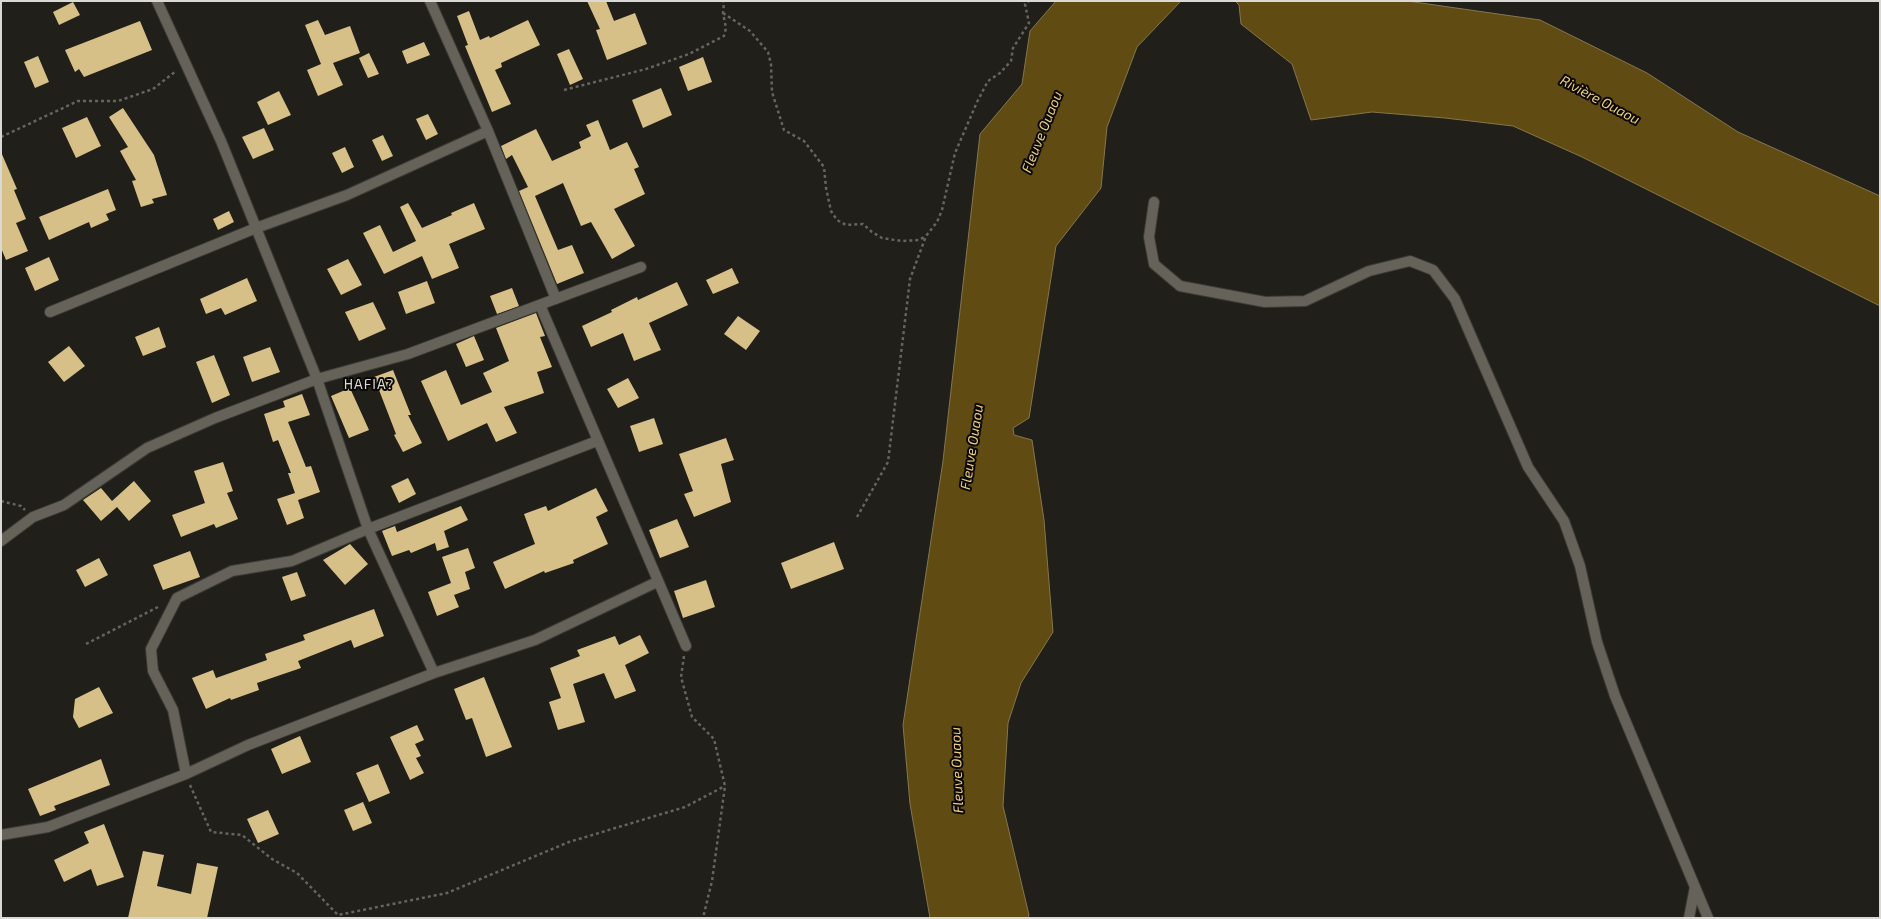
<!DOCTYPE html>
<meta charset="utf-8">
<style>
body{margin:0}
#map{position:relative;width:1881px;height:919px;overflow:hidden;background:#211f19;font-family:"Exo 2",sans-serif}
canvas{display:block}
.frame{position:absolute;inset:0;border:2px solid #dbd9d5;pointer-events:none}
</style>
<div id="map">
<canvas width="1881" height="919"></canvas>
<div class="frame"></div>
</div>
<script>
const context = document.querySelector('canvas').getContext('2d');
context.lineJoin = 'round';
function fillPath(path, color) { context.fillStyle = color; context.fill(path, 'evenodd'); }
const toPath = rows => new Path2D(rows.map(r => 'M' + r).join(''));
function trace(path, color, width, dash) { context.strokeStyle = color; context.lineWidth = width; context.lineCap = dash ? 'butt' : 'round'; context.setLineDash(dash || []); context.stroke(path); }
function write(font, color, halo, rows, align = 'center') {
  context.font = font + ' "Exo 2",sans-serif'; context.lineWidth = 4; context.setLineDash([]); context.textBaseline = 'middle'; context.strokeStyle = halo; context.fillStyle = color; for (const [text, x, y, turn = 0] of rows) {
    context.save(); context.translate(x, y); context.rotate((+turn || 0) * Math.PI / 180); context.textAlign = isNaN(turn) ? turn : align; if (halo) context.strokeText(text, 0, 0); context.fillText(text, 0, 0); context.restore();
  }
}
const water = toPath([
 [1056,1,1181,1,1137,47,1107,127,1101,188,1056,246,1029,418,1013,428,1014,435,1032,440,1044,520,1053,632,1021,683,1008,723,1003,806,1029,915,1028,918,930,918,910,804,903,725,943,461,980,134,1022,84,1030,31,1056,1],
 [1235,1,1407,1,1540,20,1647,73,1738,132,1880,196,1880,306,1582,157,1513,126,1445,118,1372,112,1311,120,1292,64,1241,24,1239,5,1235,1]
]);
fillPath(water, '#604c13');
trace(water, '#85764d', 1);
fillPath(toPath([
 [587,1,606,1,614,21,635,13,647,44,607,60,596,30,600,29],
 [73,2,80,15,59,25,53,12],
 [469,11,480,40,489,36,490,38,528,20,540,45,501,63,502,67,495,70,511,104,492,112,465,46,468,45,457,16],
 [318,20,325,35,350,26,360,53,333,63,343,85,318,96,307,70,321,64,305,25],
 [140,21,152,50,84,77,79,69,75,72,65,50],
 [424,42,430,55,407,64,402,51],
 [569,49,583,79,570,85,557,54],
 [369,53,379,74,368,78,359,58],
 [38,56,49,82,35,88,24,62],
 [703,57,712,82,688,91,679,67],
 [661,88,672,115,643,128,632,100],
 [279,91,291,115,268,125,257,102],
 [123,108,154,155,167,195,152,199,154,203,141,207,132,181,136,180,120,151,128,147,109,117],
 [428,114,438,134,426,140,416,119],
 [87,117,101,146,76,158,62,128],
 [598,120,610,150,627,142,639,167,634,169,645,194,614,209,635,246,612,259,591,222,581,226,563,183,535,196,558,250,572,245,584,273,557,284,519,191,528,187,512,155,506,159,501,146,536,129,552,161,581,148,579,142,591,136,586,125],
 [264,128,274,150,253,159,242,137],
 [383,135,393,156,382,161,372,140],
 [345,147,354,167,342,173,332,153],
 [1,152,17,189,14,190,26,219,16,223,28,251,6,260,1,248],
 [108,189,116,210,106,214,109,220,91,228,89,222,49,240,39,217],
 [408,203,422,228,452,215,451,213,474,203,485,229,449,244,459,268,432,279,422,256,384,274,363,233,380,225,393,252,416,241,400,207],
 [229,211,234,222,218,230,213,219],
 [49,257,59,280,35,291,25,268],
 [348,259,362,285,341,295,327,269],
 [732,268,739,283,713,294,706,280],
 [247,278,257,301,225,315,221,308,206,314,200,299],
 [427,281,435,303,406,314,398,292],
 [677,282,688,305,649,323,661,350,634,361,623,333,591,347,582,326,612,312,611,310,637,297,638,300],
 [512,288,519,306,497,314,490,296],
 [373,302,386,329,359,341,345,312],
 [536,313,545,336,540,337,552,367,537,372,544,393,504,407,517,433,496,442,487,423,448,441,421,381,446,370,461,405,492,392,483,373,509,361,496,328],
 [738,316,760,331,746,350,724,334],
 [159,327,166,347,143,356,135,337],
 [474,336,484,360,466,367,456,344],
 [69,346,85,366,64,382,48,362],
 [270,347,280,372,252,382,243,357],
 [214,355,230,395,212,403,196,362],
 [393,370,411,415,408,415,422,443,403,452,394,435,396,434,374,377],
 [628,378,639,398,618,408,607,389],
 [350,388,369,430,349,438,331,396],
 [302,394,310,415,288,422,306,467,311,466,320,492,298,500,304,518,287,525,277,499,295,493,288,473,291,473,278,440,273,442,264,414,285,407,283,401],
 [654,418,663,444,639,452,630,426],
 [726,438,734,460,721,464,731,502,694,517,684,494,693,491,679,454],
 [223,462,233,491,227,493,238,519,216,528,214,524,181,537,172,515,205,503,194,471],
 [408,478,416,494,399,503,391,486],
 [134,481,151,501,129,521,117,507,101,521,83,500,101,488,112,501],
 [596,488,608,511,596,517,608,544,573,560,574,563,545,573,544,571,505,589,493,562,535,544,524,514,546,506,548,511],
 [461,506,468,520,444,531,449,547,437,551,435,543,411,553,409,550,392,556,382,531,395,526,397,532],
 [677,519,689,547,660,558,649,530],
 [834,542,844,569,791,589,781,563],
 [350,544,368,564,345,585,323,560],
 [468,548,475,568,465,572,470,589,454,595,459,607,437,616,428,592,451,583,442,557],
 [190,551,200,577,163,590,153,565],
 [99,558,108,575,85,587,76,570],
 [297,572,306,596,291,601,282,577],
 [706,580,715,607,683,618,674,591],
 [374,609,384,636,354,648,351,640,298,661,301,668,257,683,259,690,231,700,230,698,206,709,192,678,213,670,216,678,267,660,265,654,305,640,303,635],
 [640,635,649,653,625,665,636,691,615,699,604,673,573,684,585,722,558,730,549,702,561,698,550,668,580,656,577,650,615,636,619,645],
 [484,677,512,747,486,757,472,718,466,720,454,689],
 [99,687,113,713,79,728,73,717,75,699],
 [417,725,424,740,415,744,421,756,416,758,424,773,410,780,390,737],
 [300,736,311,762,282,774,271,749],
 [101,759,110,785,54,806,56,810,40,816,28,789],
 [378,764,390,793,369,802,356,773],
 [363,802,372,823,353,831,344,810],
 [268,810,279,834,258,843,247,819],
 [104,824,124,877,97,886,91,869,64,882,54,860,89,843,84,832],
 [143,851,164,855,157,886,191,894,197,863,218,867,207,918,128,918]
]), '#d7c088');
const minor = toPath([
 [157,1,221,141,317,379,368,529,434,673],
 [430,1,488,131,556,299],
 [1154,202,1149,237,1154,264,1180,286,1265,302,1305,301,1369,271,1410,261,1433,270,1455,299,1528,467,1564,521,1580,566,1597,642,1615,696,1708,918],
 [540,305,686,646],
 [50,312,256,228,347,195,488,131],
 [1,541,33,517,64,505,147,448,215,418,317,379,408,354,641,267],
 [186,774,173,710,153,671,151,649,177,598,232,571,292,561,368,529,597,441],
 [1,835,48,827,186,774,248,745,434,673,535,640,657,582],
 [1689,918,1695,887]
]);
trace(minor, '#3d3b36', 12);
trace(toPath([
 [723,13,750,31,768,52,771,64,772,92,784,130,804,141,824,167,826,188,831,211,837,220,846,225,863,224,872,232,882,238,902,241,919,240,926,236],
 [564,90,646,69,689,54,724,36,726,28,723,13,724,3,723,1],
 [1,137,78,101,118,101,153,89,176,71],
 [1,501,21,506,25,510],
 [857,517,888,462,910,279,926,236,937,222,942,210,955,153,977,102,988,81,1000,73,1011,61,1013,48,1029,23,1025,4,1029,1],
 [86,644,158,607],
 [684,656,681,677,692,717,714,739,725,786,712,881,703,918],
 [190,785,211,832,242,835,272,859,297,873,338,915,447,893,569,842,685,807,725,786]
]), '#66645f', 2.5, [3, 3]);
trace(minor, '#65625a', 10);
write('italic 14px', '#eecd7c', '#0a0907', [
 ["Rivière Ouaou",1600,100,28],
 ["Fleuve Ouaou",1042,132,-68],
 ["Fleuve Ouaou",972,447,-81],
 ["Fleuve Ouaou",957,770,-92]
]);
context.letterSpacing = '1px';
write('14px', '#dbd9d5', '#0a0907', [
 ["HAFIA?",369,384]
]);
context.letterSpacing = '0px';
</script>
